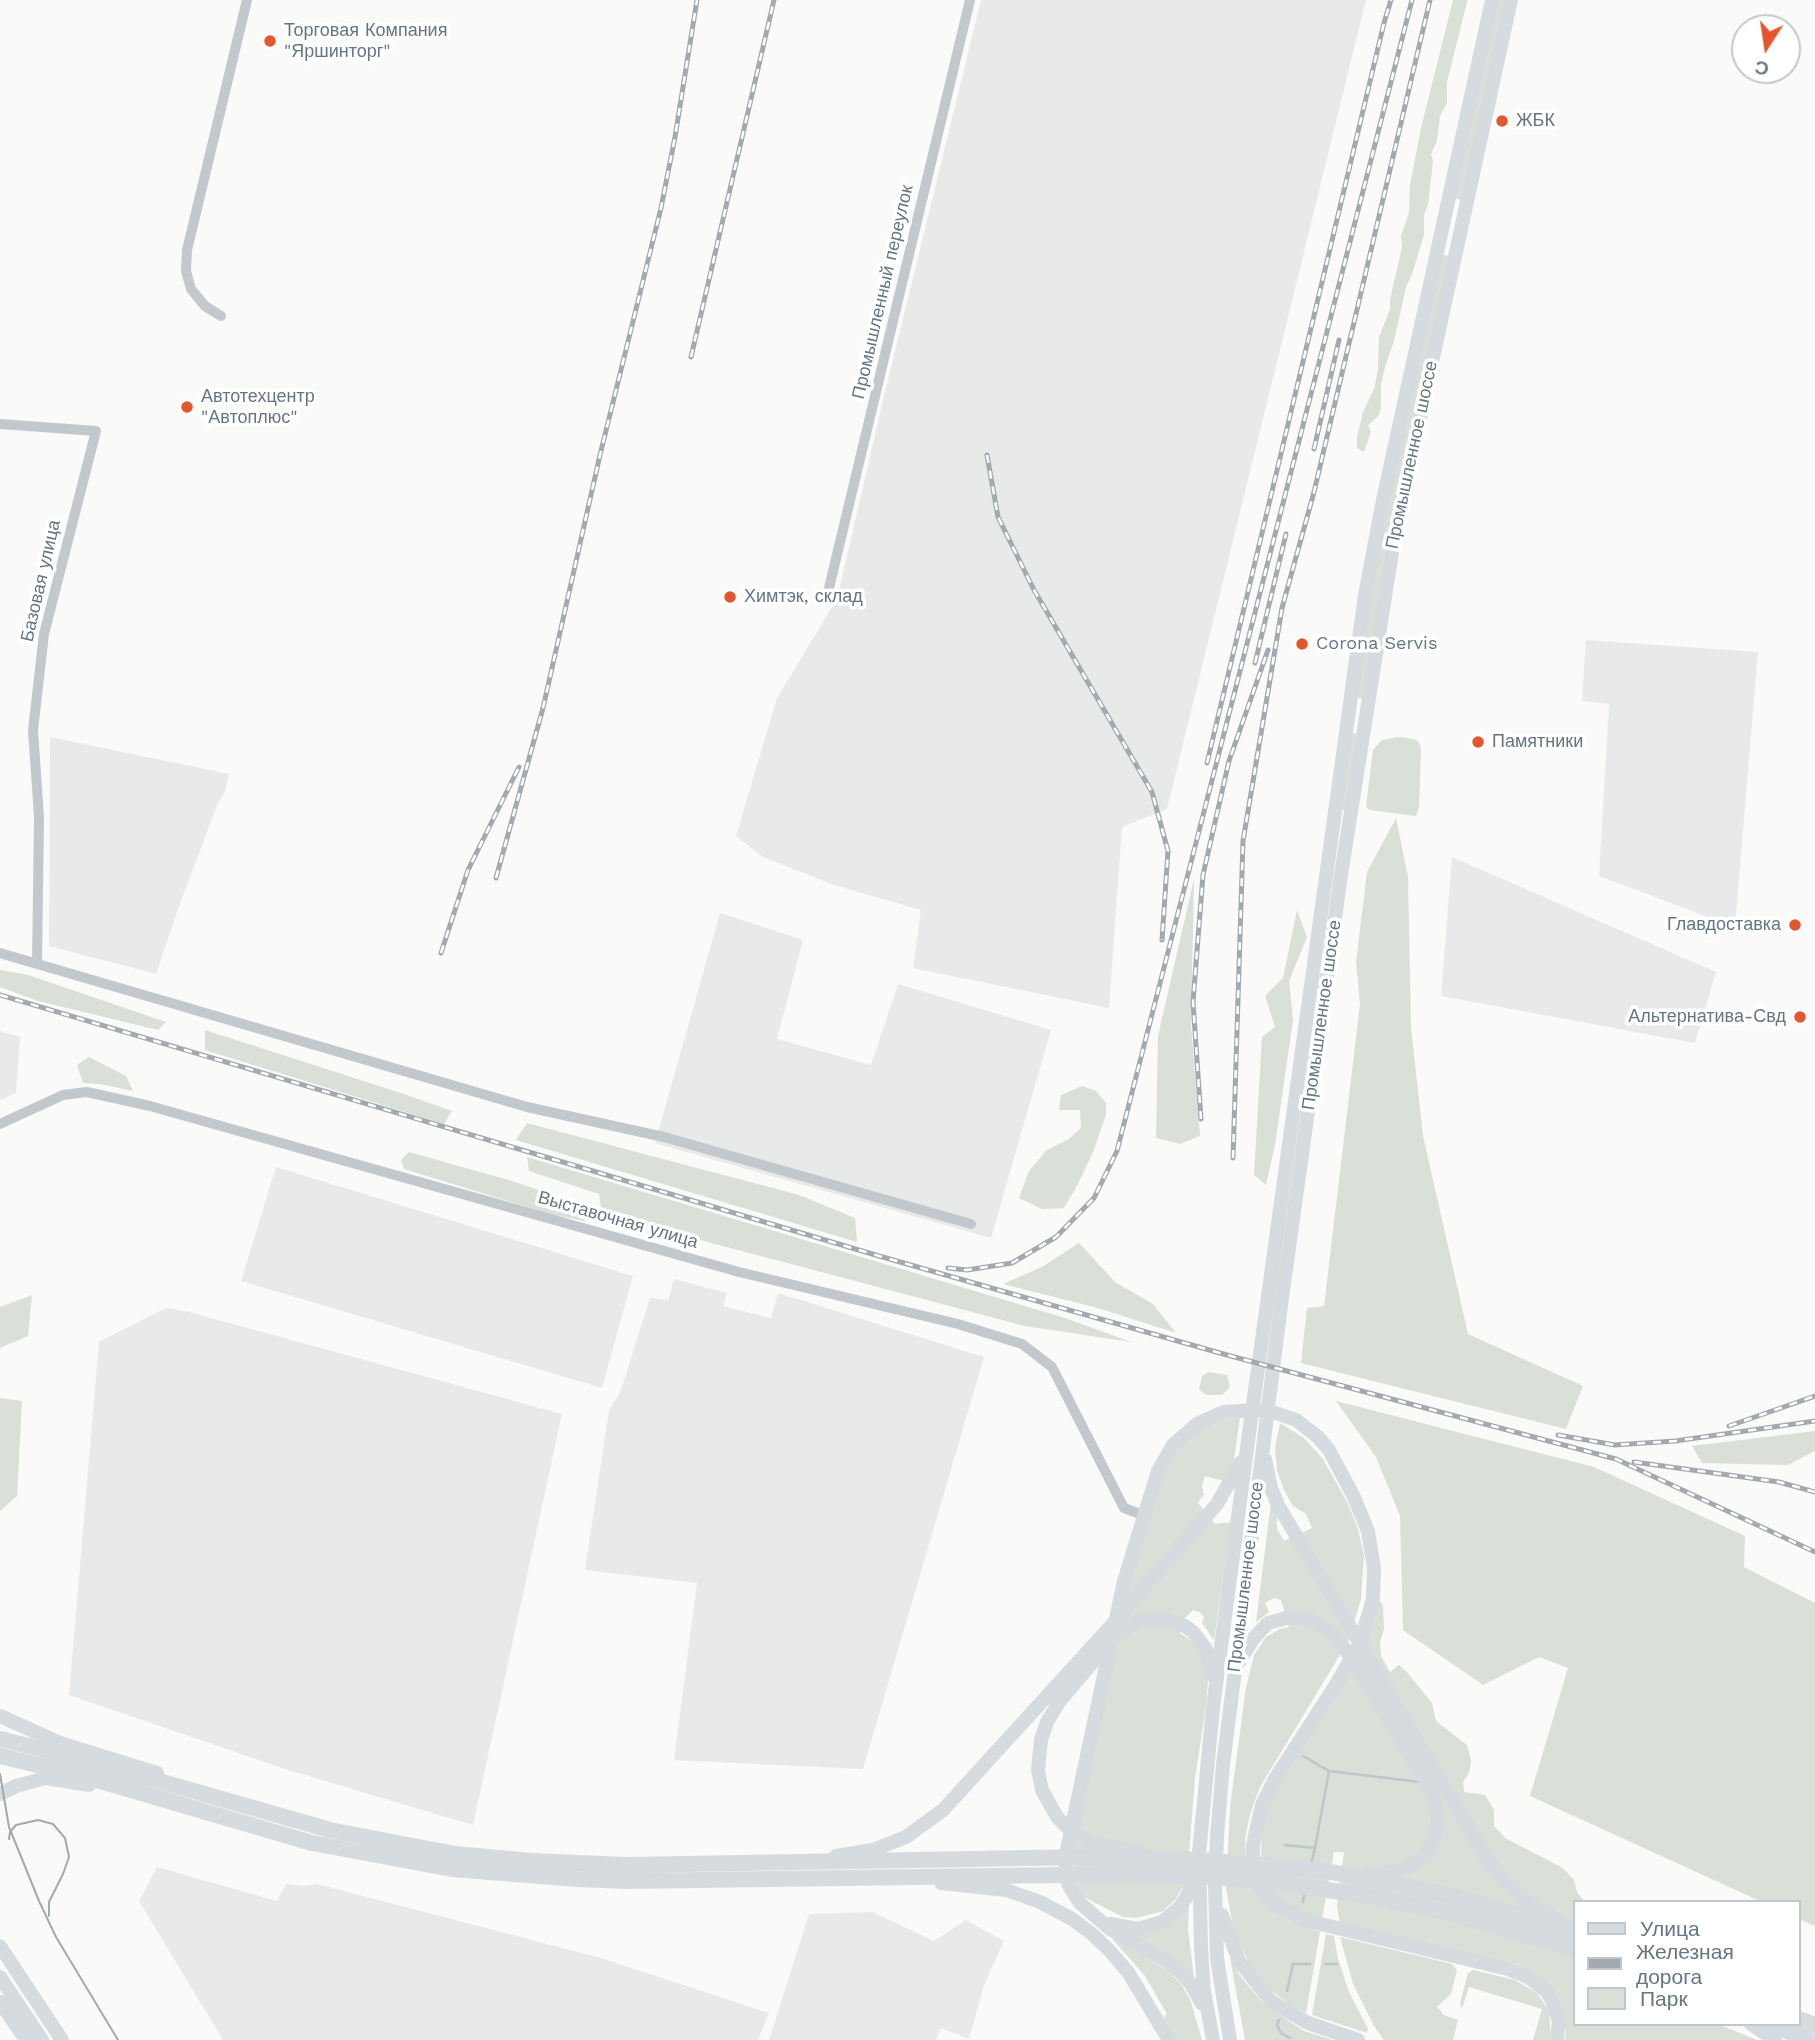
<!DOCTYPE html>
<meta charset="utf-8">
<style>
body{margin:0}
#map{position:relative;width:1815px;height:2040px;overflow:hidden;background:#fafaf8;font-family:"Work Sans",sans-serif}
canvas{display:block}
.legend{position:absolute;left:1573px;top:1900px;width:228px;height:126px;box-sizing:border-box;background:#fff;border:2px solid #c1c8cd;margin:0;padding:9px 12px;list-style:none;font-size:21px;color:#657683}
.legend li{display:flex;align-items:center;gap:14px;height:35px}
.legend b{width:35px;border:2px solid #c1c8cd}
.north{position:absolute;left:1731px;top:14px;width:70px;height:70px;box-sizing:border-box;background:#fff;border:2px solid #c1c8cd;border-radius:50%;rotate:192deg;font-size:19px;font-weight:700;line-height:28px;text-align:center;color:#657683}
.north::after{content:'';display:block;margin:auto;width:24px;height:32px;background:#e4572e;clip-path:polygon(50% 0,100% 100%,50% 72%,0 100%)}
</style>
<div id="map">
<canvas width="1815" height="2040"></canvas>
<ul class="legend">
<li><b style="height:9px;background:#d6dbdf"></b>Улица</li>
<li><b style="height:9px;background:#a2aab0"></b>Железная дорога</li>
<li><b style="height:19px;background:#dadfd7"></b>Парк</li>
</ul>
<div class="north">С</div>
</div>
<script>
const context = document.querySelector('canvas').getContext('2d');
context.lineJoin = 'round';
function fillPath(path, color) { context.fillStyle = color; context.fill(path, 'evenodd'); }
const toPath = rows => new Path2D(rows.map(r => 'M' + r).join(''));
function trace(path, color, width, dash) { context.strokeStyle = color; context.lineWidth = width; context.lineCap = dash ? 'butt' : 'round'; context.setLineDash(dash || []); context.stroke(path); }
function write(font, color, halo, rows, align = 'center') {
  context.font = font + ' "Work Sans",sans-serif'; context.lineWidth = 7; context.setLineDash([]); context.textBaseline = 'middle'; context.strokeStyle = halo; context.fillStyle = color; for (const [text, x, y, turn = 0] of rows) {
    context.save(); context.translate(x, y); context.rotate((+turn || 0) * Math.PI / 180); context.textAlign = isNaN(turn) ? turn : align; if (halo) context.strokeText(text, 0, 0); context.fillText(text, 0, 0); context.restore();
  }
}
fillPath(toPath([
 [981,0,1366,0,1167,809,1122,827,1109,1008,913,968,921,910,834,885,763,857,736,836,777,698,837,599,884,396],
 [1586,640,1758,652,1735,927,1599,876,1609,704,1582,701],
 [50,737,229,774,225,792,218,803,178,909,156,974,49,946],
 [1452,857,1716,972,1695,1043,1441,996],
 [720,913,803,940,777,1039,871,1065,898,984,1051,1030,991,1238,655,1143],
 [0,1031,20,1037,16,1093,0,1100],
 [276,1167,633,1276,602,1388,241,1281],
 [674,1279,727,1293,723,1306,771,1318,778,1293,984,1357,863,1769,674,1760,697,1583,585,1570,609,1410,620,1393,650,1298,668,1300],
 [166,1308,189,1312,562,1414,473,1825,288,1770,69,1695,99,1342],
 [157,1867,277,1901,286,1884,302,1886,317,1884,601,1958,769,2013,758,2040,223,2040,139,1901],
 [872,1912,934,1941,966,1920,1004,1941,984,1985,969,2039,941,2028,936,2040,769,2040,809,1914]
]), '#e8e9e9');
fillPath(toPath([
 [1453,0,1467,0,1467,2,1447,82,1447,103,1440,116,1437,141,1431,154,1433,161,1428,205,1424,215,1424,235,1412,274,1406,287,1394,341,1385,367,1381,384,1381,407,1379,415,1368,425,1371,432,1364,452,1357,448,1357,437,1363,412,1374,389,1378,369,1379,337,1390,309,1390,300,1402,247,1401,236,1409,212,1410,185,1421,128],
 [1497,0,1505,0,1461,200,1454,198],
 [1441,254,1449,256,1386,546,1363,699,1355,697,1385,516],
 [1351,733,1359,734,1345,810,1342,810],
 [1398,737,1414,739,1418,741,1421,748,1419,808,1416,816,1370,810,1366,807,1373,750,1382,740],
 [1396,818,1408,877,1411,1028,1423,1136,1468,1334,1583,1386,1566,1429,1301,1363,1307,1308,1324,1306,1360,1004,1356,962,1367,872],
 [1194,879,1191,1025,1200,1136,1180,1144,1156,1138,1158,1036],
 [1297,910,1307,937,1289,981,1293,1020,1275,1145,1266,1185,1254,1175,1262,1037,1275,1027,1265,996,1283,978],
 [0,970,28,975,166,1022,158,1030,38,1001,0,987],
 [205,1030,404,1094,452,1111,444,1124,205,1050],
 [89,1057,126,1076,133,1091,100,1084,83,1083,77,1065],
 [1082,1086,1096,1091,1106,1103,1106,1115,1093,1152,1078,1184,1064,1208,1042,1209,1019,1198,1029,1171,1047,1150,1069,1139,1081,1128,1080,1110,1059,1110,1061,1095],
 [527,1123,799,1195,855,1218,857,1242,516,1140],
 [409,1152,512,1181,580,1204,591,1216,584,1221,550,1214,404,1169,401,1160],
 [527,1157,1065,1318,1131,1342,1025,1326,602,1214,599,1194,529,1171],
 [1079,1243,1115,1282,1153,1304,1176,1333,1098,1308,1003,1284,1042,1267],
 [32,1295,28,1336,0,1348,0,1307],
 [1208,1372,1227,1375,1230,1387,1222,1395,1206,1395,1199,1389,1202,1376],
 [0,1398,22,1401,17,1496,0,1511],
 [1336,1401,1594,1467,1745,1536,1744,1567,1815,1603,1815,1926,1799,1919,1799,1902,1762,1902,1530,1796,1568,1668,1539,1657,1483,1685,1403,1630,1400,1516,1376,1457],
 [1240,1417,1234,1460,1224,1481,1205,1476,1202,1486,1204,1494,1198,1503,1215,1524,1231,1522,1214,1640,1202,1623,1204,1617,1199,1612,1193,1610,1185,1618,1180,1633,1190,1640,1197,1642,1209,1668,1206,1706,1195,1778,1187,1878,1176,1899,1163,1911,1137,1918,1123,1917,1084,1897,1074,1880,1074,1844,1126,1592,1170,1456,1204,1426,1222,1420],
 [1280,1423,1304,1438,1323,1459,1348,1504,1358,1529,1364,1556,1361,1599,1349,1640,1260,1787,1250,1814,1245,1839,1246,1856,1261,1898,1285,1918,1320,1932,1306,2013,1292,2006,1269,1989,1249,1963,1234,1932,1226,1888,1230,1807,1246,1688,1254,1655,1266,1637,1280,1629,1289,1627,1281,1600,1274,1598,1265,1603,1269,1612,1256,1622,1271,1503,1277,1517,1277,1529,1284,1541,1312,1528,1306,1514,1293,1506,1284,1490,1277,1471,1275,1447],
 [1815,1431,1815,1451,1788,1465,1702,1463,1692,1446],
 [1379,1599,1383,1606,1384,1629,1380,1642,1381,1656,1390,1672,1399,1665,1406,1671,1432,1703,1436,1721,1467,1745,1471,1760,1469,1773,1463,1782,1464,1792,1485,1795,1494,1810,1494,1826,1505,1838,1563,1868,1574,1880,1577,1892,1585,1902,1575,1902,1575,2024,1718,2024,1757,2040,1565,2040,1566,2032,1562,2008,1557,1994,1542,1979,1516,1964,1340,1924,1337,1906,1344,1852,1334,1852,1322,1919,1299,1912,1275,1896,1263,1874,1261,1856,1262,1827,1269,1806,1278,1785],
 [1189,1905,1188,1929,1194,1978,1123,1932],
 [1107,1933,1168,1971,1181,1984,1190,1999,1202,2040,1176,2040,1164,2017,1167,2014,1145,1976],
 [1326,1934,1334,1936,1338,1959,1349,1992,1368,2029,1367,2033,1312,2015],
 [1340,1937,1452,1964,1457,1970,1451,1994,1437,2007,1444,2015,1458,2020,1453,2040,1384,2040,1374,2026,1353,1984],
 [1230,1958,1240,1976,1263,2003,1304,2031,1333,2040,1245,2040],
 [1473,1970,1515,1980,1537,1993,1549,2011,1551,2040,1533,2040,1542,2009,1469,1987,1462,2009,1460,2003,1468,1973]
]), '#dadfd7');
trace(toPath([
 [1303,1756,1329,1771,1420,1782],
 [1285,1845,1315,1848,1329,1771],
 [1311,1865,1315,1848],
 [1303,1902,1305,1892],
 [1325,1964,1337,1964],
 [1287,1991,1293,1964,1310,1964],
 [1279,2020,1277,2025,1281,2033,1290,2038]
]), '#bbc7cb', 2.5);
trace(toPath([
 [221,316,205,306,191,289,186,271,187,250,247,0],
 [0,424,96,431,44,634,33,730,39,817,37,963],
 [828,592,970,0],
 [0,953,527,1107,664,1137,971,1224],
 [0,1124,63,1095,87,1092,150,1106,739,1272,958,1324,1022,1344,1052,1367,1124,1508,1143,1515]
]), '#c3c8cc', 10);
trace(toPath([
 [1265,1459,1271,1488,1278,1505,1489,1862,1501,1878,1529,1904,1567,1925],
 [1239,1662,1253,1639,1268,1623,1286,1618,1297,1617,1319,1624,1329,1631,1346,1650,1429,1786,1434,1798,1438,1822,1436,1833,1428,1851,1421,1859,1403,1869,1380,1874,1367,1874],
 [0,1716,60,1743,157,1773],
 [0,1794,16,1786,46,1778,89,1785],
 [1141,1852,1094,1844,1072,1832,1057,1817,1042,1790,1038,1770,1041,1740,1047,1722,1059,1702,1114,1637,1124,1629,1143,1620,1165,1619,1185,1626,1193,1632,1206,1649,1212,1675],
 [836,1856,873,1850,906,1837,943,1810,1110,1627,1217,1504,1241,1462],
 [941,1883,1006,1890,1040,1902,1072,1919,1092,1934,1108,1949,1128,1972,1169,2040],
 [1222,1915,1239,1961,1271,2001,1308,2023,1358,2040],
 [1110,1924,1138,1929,1162,1922,1180,1907,1187,1896,1194,1875],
 [0,1946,62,2040],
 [0,1977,42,2040],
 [0,2002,26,2040],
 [1202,2004,1191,1984,1180,1972,1168,1962,1110,1929,1080,1903,1068,1884,1065,1859,1124,1581,1158,1471,1173,1445,1197,1424,1224,1412,1256,1410,1270,1411,1296,1420,1318,1437,1329,1450,1353,1495,1368,1531,1374,1568,1373,1599,1360,1643,1335,1686,1276,1777,1262,1805,1253,1845,1253,1870,1257,1880,1262,1890,1278,1906,1304,1920,1508,1969,1528,1977,1546,1991,1552,2000,1559,2021,1557,2040],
 [1751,2024,1775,2040],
 [1213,2040,1204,1991,1201,1948,1199,1853,1213,1708,1248,1441,1365,595,1383,500,1492,0],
 [1230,2040,1217,1958,1215,1883,1217,1837,1223,1765,1281,1305,1341,875,1396,527,1511,0]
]), '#d6dbdf', 14);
trace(toPath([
 [0,1739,85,1760,330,1830,455,1854,532,1861,625,1865,1087,1857,1203,1860,1326,1871,1395,1884,1457,1897,1575,1932],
 [0,1756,80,1775,312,1843,452,1869,577,1879,625,1881,1133,1874,1202,1876,1269,1882,1357,1894,1450,1913,1575,1949],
 [1799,2019,1815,2025],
 [1769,2024,1809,2040]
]), '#d6dbdf', 16);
trace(toPath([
 [0,1774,9,1827,39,1901,56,1937,118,2040],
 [9,1839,10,1832,16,1825,38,1820,53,1824,65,1838,69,1857,63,1874,49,1902,49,1916]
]), '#a2aab0', 2);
const rail = toPath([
 [691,357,774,0],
 [1314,449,1339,340],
 [987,455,998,517,1034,590,1152,792,1168,851,1162,940],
 [1255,663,1286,534],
 [1207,763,1384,23,1391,0],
 [496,878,543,708,600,455,661,208,675,137,697,0],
 [441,953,468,870,519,767],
 [0,995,879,1256,1227,1355,1616,1459,1815,1552],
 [1201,1119,1193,1002,1203,875,1229,761,1268,650],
 [1233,1158,1243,841,1282,608,1314,492,1430,0],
 [948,1268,967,1270,1012,1263,1056,1237,1094,1198,1117,1151,1412,0],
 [1729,1426,1815,1396],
 [1558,1435,1615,1445,1675,1441,1815,1421],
 [1634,1462,1779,1482,1815,1492]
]);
trace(rail, '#a2aab0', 5);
trace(rail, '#fff', 2.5, [8]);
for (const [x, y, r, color] of [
 [270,41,7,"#e4572e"],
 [1502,121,7,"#e4572e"],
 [187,407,7,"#e4572e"],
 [730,597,7,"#e4572e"],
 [1302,644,7,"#e4572e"],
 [1478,742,7,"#e4572e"],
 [1795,925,7,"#e4572e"],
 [1800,1017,7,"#e4572e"]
]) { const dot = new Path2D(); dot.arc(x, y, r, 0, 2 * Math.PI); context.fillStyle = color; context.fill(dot); trace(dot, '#fff', 2.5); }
write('18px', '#657683', '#fff', [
 ["Торговая Компания",284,31],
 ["\"Яршинторг\"",284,52],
 ["ЖБК",1516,121],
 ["Автотехцентр",201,397],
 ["\"Автоплюс\"",201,418],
 ["Химтэк, склад",744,597],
 ["Corona Servis",1316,644],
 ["Памятники",1492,742],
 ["Главдоставка",1781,925,"right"],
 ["Альтернатива-Свд",1786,1017,"right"]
], 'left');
write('18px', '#657683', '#fff', [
 ["Промышленный переулок",883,292,-77],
 ["Промышленное шоссе",1412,455,-78],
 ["Базовая улица",41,581,-77],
 ["Промышленное шоссе",1322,1015,-82],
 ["Выставочная улица",618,1220,16],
 ["Промышленное шоссе",1246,1577,-83]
]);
</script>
